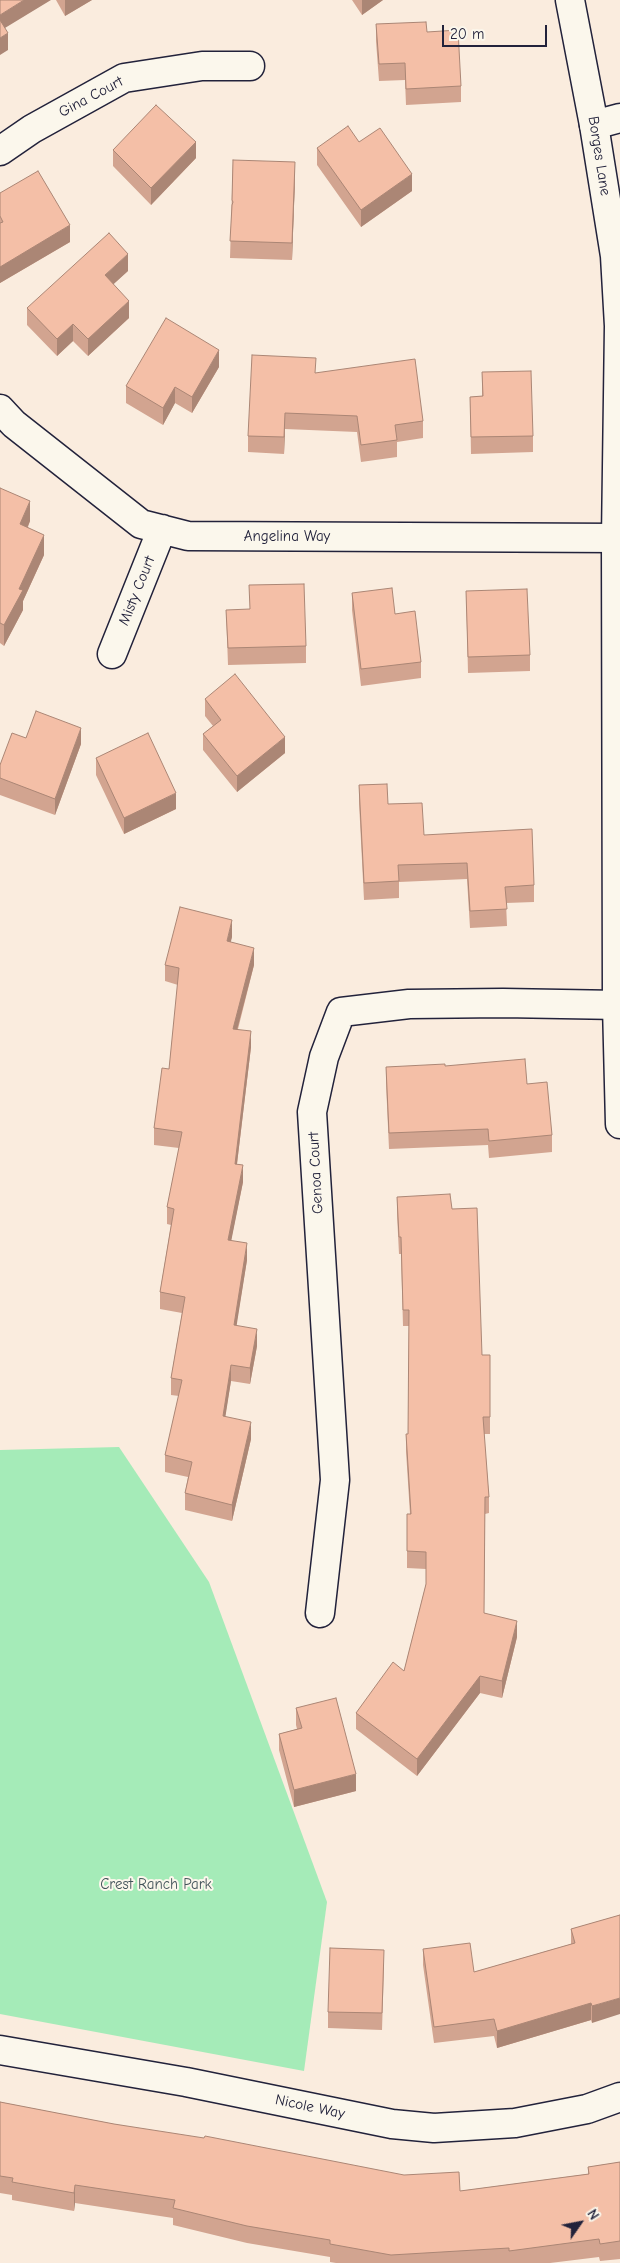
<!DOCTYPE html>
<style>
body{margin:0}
#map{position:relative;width:620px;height:2263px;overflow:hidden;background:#faecde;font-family:"Comic Neue",sans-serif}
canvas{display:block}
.north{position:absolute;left:555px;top:2198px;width:50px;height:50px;-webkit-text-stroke:4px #fbf7ec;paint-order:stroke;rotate:57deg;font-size:14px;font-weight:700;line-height:20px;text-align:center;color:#22223b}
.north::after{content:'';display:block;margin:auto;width:18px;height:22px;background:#22223b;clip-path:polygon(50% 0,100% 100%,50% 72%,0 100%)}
.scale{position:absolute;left:442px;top:25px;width:105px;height:22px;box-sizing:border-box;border:2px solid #22223b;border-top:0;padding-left:6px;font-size:15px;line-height:18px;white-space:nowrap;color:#22223b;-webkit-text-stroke:4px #fbf7ec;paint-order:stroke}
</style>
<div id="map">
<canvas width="620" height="2263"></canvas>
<div class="north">N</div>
<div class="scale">20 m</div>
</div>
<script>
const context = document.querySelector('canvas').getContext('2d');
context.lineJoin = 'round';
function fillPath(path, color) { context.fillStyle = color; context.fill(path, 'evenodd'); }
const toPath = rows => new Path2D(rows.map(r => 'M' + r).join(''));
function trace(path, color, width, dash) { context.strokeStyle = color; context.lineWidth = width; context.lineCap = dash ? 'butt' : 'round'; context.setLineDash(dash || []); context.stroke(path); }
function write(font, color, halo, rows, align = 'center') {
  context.font = font + ' "Comic Neue",sans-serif'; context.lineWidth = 4; context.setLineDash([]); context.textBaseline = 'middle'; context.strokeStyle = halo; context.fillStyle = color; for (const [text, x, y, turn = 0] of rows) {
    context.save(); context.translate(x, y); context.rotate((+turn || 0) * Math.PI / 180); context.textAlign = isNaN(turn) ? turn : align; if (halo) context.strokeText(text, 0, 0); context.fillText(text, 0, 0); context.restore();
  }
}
fillPath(toPath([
 [119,1447,209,1582,327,1902,304,2071,0,2014,0,1450]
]), '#a5ebb8');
const minor = toPath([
 [594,125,620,118],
 [0,151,32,129,124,78,202,66,250,66],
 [0,409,14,424,141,524,188,536,620,538],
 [112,654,162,529],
 [320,1613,335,1480,312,1112,324,1057,341,1012,409,1004,503,1003,620,1005],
 [0,2050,186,2082,392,2124,434,2128,515,2123,587,2109,620,2097]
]);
const tertiary = toPath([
 [570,0,594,125,615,256,619,326,616,538,617,1005,620,1124]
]);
trace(minor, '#22223b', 31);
trace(tertiary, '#22223b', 31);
trace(minor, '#fbf7ec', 28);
trace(tertiary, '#fbf7ec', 28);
fillPath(toPath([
 [56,0,92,0,65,16],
 [352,0,383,0,362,15],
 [376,24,427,32,461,86,461,102,406,105,405,80,379,81,376,41],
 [359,142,412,191,361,227,317,165,317,148],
 [113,150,196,158,151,205,113,166],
 [233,160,295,179,292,260,230,258],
 [0,193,70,242,0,283],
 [128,271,113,284,129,318,88,356,73,341,57,356,27,325,27,308],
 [219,367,192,413,175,403,163,425,126,403,126,386],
 [482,372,533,436,533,452,471,454,470,397,482,396],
 [316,373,423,421,423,438,397,442,397,457,361,462,357,432,285,429,284,454,248,452,248,436],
 [0,488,30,521,28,527,44,555,23,601,23,610,4,646,0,643],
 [466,591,530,655,530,671,468,673],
 [352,593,395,614,421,662,421,678,361,686,352,610],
 [226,610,306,646,306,663,228,665],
 [205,699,285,753,237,792,203,750,203,734,213,726,205,716],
 [26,738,81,744,55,815,0,795,0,765],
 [96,758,176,809,124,834,96,775],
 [359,785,388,804,424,835,534,885,534,902,506,903,507,926,470,928,467,879,399,882,399,898,364,900,359,802],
 [232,937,230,942,254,965,238,1029,251,1047,237,1164,243,1182,231,1240,247,1260,236,1326,257,1346,250,1384,231,1381,225,1416,251,1439,232,1521,185,1510,185,1493,188,1477,165,1472,165,1455,179,1396,171,1395,171,1378,182,1313,160,1309,160,1292,171,1225,167,1224,167,1207,179,1148,154,1145,154,1128,169,1069,178,985,165,981,165,965],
 [445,1066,527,1084,552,1135,552,1152,489,1158,488,1145,389,1149,386,1083,386,1067],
 [397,1197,452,1209,482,1355,490,1355,490,1434,484,1434,489,1497,489,1513,485,1514,484,1613,517,1637,502,1698,480,1693,417,1776,356,1729,356,1713,404,1671,426,1584,426,1569,407,1568,407,1514,410,1514,406,1451,406,1434,408,1434,409,1326,403,1326,401,1254,399,1254,397,1214],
 [296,1708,356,1791,294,1807,279,1750,279,1734,297,1729,296,1725],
 [620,1915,592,2023,591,2020,497,2048,494,2036,434,2043,423,1965,423,1949,474,1972,571,1944,571,1929],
 [384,1966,382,2030,328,2028,328,2012],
 [0,2102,460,2191,588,2174,588,2167,620,2162,620,2259,600,2261,599,2257,550,2263,336,2263,330,2262,330,2257,247,2243,173,2225,173,2218,75,2203,74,2211,12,2200,12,2195,0,2193]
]), '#d2a490');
fillPath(toPath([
 [24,0,51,0,0,31,0,15],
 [65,0,92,0,65,16],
 [362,0,383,0,362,15],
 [8,33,8,50,0,55,0,38],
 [196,142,196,158,151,205,151,188],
 [295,162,295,179,292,260,292,243],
 [412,174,412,191,361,227,361,210],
 [70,225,70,242,0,283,0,267],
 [128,254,128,271,105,292,105,275],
 [129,301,129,318,88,356,88,339],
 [73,324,73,341,57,356,57,339],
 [219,350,219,367,192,413,192,397],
 [175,387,175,403,163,425,163,408],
 [285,413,285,429,284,454,284,437],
 [30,501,30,521,20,544,20,524],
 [44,535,44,555,23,601,23,610,4,646,4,625,19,589],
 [81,728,81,744,55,815,55,799],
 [285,737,285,753,237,792,237,776],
 [176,793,176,809,124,834,124,818],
 [232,920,232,937,227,958,227,941],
 [254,948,254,965,233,1045,233,1029],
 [251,1031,251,1047,235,1180,235,1164],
 [243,1165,243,1182,228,1257,228,1240],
 [247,1243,247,1260,234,1342,234,1325],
 [257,1329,257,1346,250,1384,250,1368],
 [231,1365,231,1381,223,1432,223,1416],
 [251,1422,251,1439,232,1521,232,1505],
 [517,1621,517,1637,502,1698,502,1681],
 [480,1676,480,1693,417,1776,417,1759],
 [356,1774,356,1791,294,1807,294,1790],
 [620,1998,620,2014,592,2023,592,2006],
 [591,2003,591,2020,497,2048,497,2031],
 [75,2185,75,2203,74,2211,74,2193]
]), '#ab8675');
const building = toPath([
 [0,0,24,0,0,15,0,0],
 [0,20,8,33,0,38,0,20],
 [426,22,427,32,458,30,461,86,406,89,405,63,379,64,376,24,426,22],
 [156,105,196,142,151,188,113,150,156,105],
 [348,126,359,142,380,128,412,174,361,210,317,148,348,126],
 [233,160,295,162,292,243,230,241,232,205,233,202,232,200,233,160],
 [38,171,70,225,0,267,0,223,3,222,0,216,0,193,38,171],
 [109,233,128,254,105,275,129,301,88,339,73,324,57,339,27,308,109,233],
 [166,318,219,350,192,397,175,387,163,408,126,386,166,318],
 [252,355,316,358,315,373,415,359,423,421,395,425,397,440,361,445,357,416,285,413,284,437,248,436,252,355],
 [531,371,533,436,471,437,470,397,483,396,482,372,531,371],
 [0,488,30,501,20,524,44,535,19,589,23,590,4,625,0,623,0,488],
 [304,584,306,646,228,648,226,610,250,609,249,585,304,584],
 [392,588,395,614,415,611,421,662,361,669,352,593,392,588],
 [527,589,530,655,468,657,466,591,527,589],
 [235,674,285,737,237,776,203,734,221,720,205,699,235,674],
 [36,711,81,728,55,799,0,778,0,765,12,733,26,738,36,711],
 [148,733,176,793,124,818,96,758,148,733],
 [387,784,388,804,422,803,424,835,532,829,534,885,505,887,507,909,470,911,467,863,398,865,399,881,364,883,359,785,387,784],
 [180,907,232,920,227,941,254,948,233,1029,251,1031,235,1164,243,1165,228,1240,247,1243,234,1325,257,1329,250,1368,231,1365,223,1416,251,1422,232,1505,185,1493,192,1462,165,1455,182,1380,171,1378,185,1297,160,1292,174,1209,167,1207,182,1132,154,1128,162,1068,169,1069,179,968,165,965,180,907],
 [525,1059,527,1084,547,1082,552,1135,489,1141,488,1129,389,1133,386,1067,445,1064,445,1066,525,1059],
 [450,1194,452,1209,477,1208,482,1355,490,1355,490,1417,483,1417,489,1497,485,1497,484,1613,517,1621,502,1681,480,1676,417,1759,356,1713,393,1662,404,1671,426,1584,426,1552,407,1551,407,1514,411,1514,406,1434,408,1434,409,1310,403,1310,401,1237,399,1237,397,1197,450,1194],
 [336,1698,356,1774,294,1790,279,1734,302,1728,296,1708,336,1698],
 [620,1915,620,1998,592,2006,591,2003,497,2031,494,2019,434,2027,423,1949,470,1943,474,1972,575,1943,571,1929,620,1915],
 [330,1948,384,1950,382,2013,328,2012,330,1948],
 [0,2102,114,2124,204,2138,205,2136,404,2175,459,2172,460,2191,589,2174,588,2167,620,2162,620,2241,600,2244,599,2239,509,2251,509,2248,391,2255,330,2244,330,2240,247,2226,173,2208,175,2200,75,2185,74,2193,12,2182,13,2178,0,2176,0,2102]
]);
fillPath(building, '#f4bfa7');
trace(building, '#ab8675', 1);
write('15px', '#22223b', '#fbf7ec', [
 ["Gina Court",91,97,-28],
 ["Borges Lane",599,156,81],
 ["Angelina Way",287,537],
 ["Misty Court",137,591,-68],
 ["Genoa Court",316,1173,-93],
 ["Nicole Way",310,2107,12]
]);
write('15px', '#43545a', '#fbf7ec', [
 ["Crest Ranch Park",156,1885]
]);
</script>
